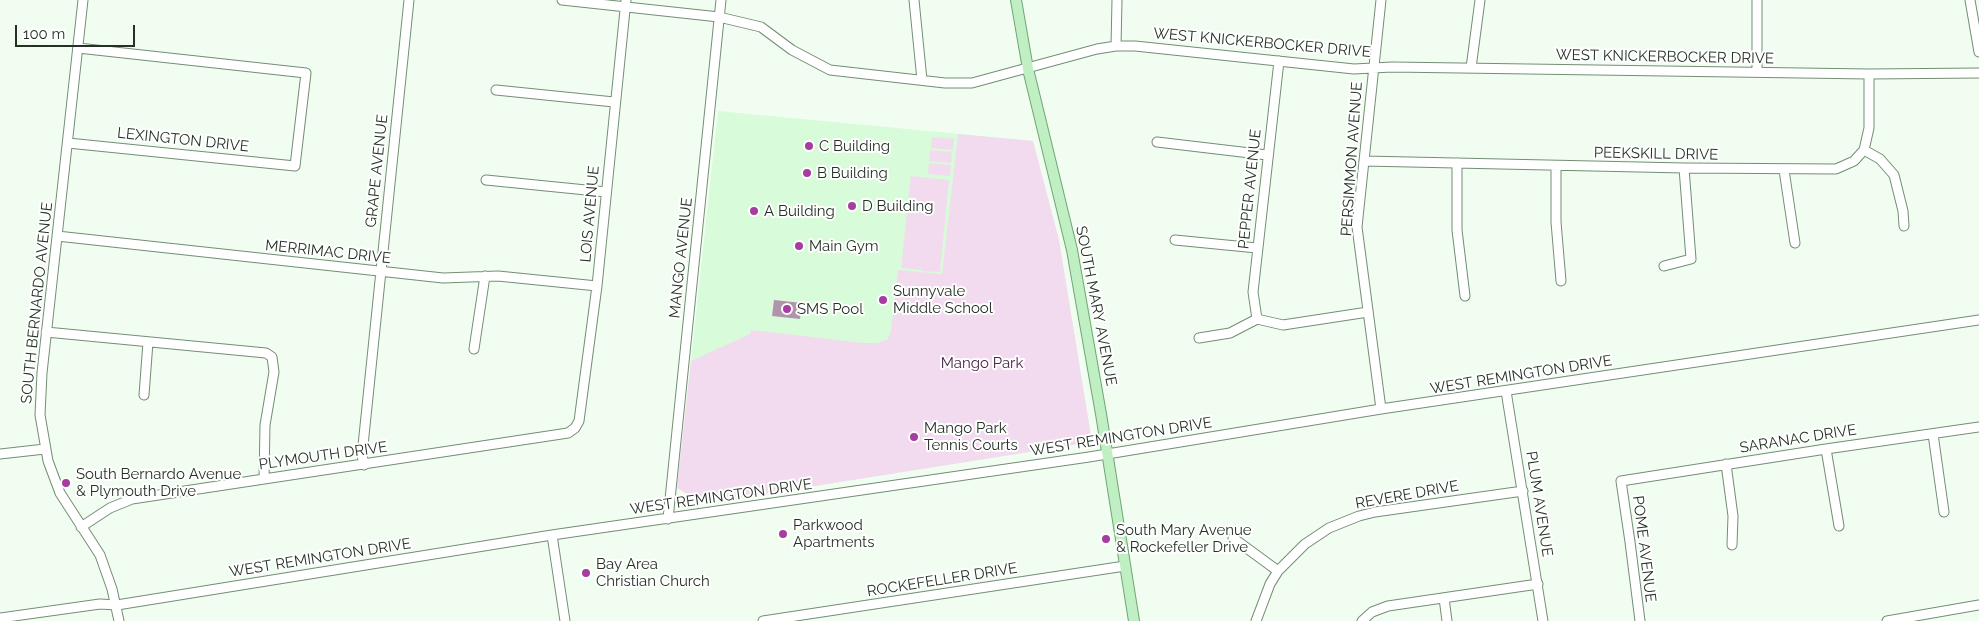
<!DOCTYPE html>
<style>
body{margin:0}
#map{position:relative;width:1979px;height:621px;overflow:hidden;background:#f2fdf2;font-family:Raleway,sans-serif}
canvas{display:block}
.scale{position:absolute;left:15px;top:25px;width:120px;height:22px;box-sizing:border-box;border:2px solid #263126;border-top:0;padding-left:6px;font-size:15px;line-height:18px;white-space:nowrap;color:#263126;-webkit-text-stroke:4px #fff;paint-order:stroke}
</style>
<div id="map">
<canvas width="1979" height="621"></canvas>
<div class="scale">100 m</div>
</div>
<script>
const context = document.querySelector('canvas').getContext('2d');
context.lineJoin = 'round';
function fillPath(path, color) { context.fillStyle = color; context.fill(path, 'evenodd'); }
const toPath = rows => new Path2D(rows.map(r => 'M' + r).join(''));
function trace(path, color, width, dash) { context.strokeStyle = color; context.lineWidth = width; context.lineCap = dash ? 'butt' : 'round'; context.setLineDash(dash || []); context.stroke(path); }
function write(font, color, halo, rows, align = 'center') {
  context.font = font + ' Raleway,sans-serif'; context.lineWidth = 4; context.setLineDash([]); context.textBaseline = 'middle'; context.strokeStyle = halo; context.fillStyle = color; for (const [text, x, y, turn = 0] of rows) {
    context.save(); context.translate(x, y); context.rotate((+turn || 0) * Math.PI / 180); context.textAlign = isNaN(turn) ? turn : align; if (halo) context.strokeText(text, 0, 0); context.fillText(text, 0, 0); context.restore();
  }
}
fillPath(toPath([
 [718,111,1033,141,1059,240,1092,442,733,499,701,502,677,488]
]), '#d8fbd9');
fillPath(toPath([
 [958,134,1033,141,1059,240,1092,442,733,499,701,502,677,488,691,361,750,334,751,330,864,343,878,343,888,339,891,330,898,270,942,274],
 [932,137,954,139,953,150,931,148],
 [930,150,952,152,951,163,929,161],
 [929,163,951,165,950,176,928,174],
 [911,176,929,178,929,181,931,178,949,180,940,272,921,271,921,267,920,270,901,268]
]), '#f3dbef');
fillPath(toPath([
 [774,300,802,303,800,319,772,316]
]), '#b194ac');
const minor = toPath([
 [83,0,42,373,40,415,48,461,60,493,100,555,112,589,119,621],
 [562,0,719,17,761,27,792,50,830,70,945,83,972,83,1097,49,1116,46,1135,46,1354,69,1392,67,1869,74,1979,73],
 [914,0,922,80],
 [1970,0,1979,52],
 [1116,46,1117,0],
 [1471,68,1480,0],
 [1757,72,1757,0],
 [496,90,614,102],
 [1157,142,1267,155],
 [68,143,295,166,306,73,78,48],
 [1864,150,1880,159,1894,175,1903,211,1904,226],
 [1364,161,1684,168,1836,169,1854,161,1864,150,1869,128,1869,74],
 [1457,163,1457,230,1465,296],
 [1556,166,1556,222,1561,281],
 [1784,170,1795,243],
 [486,180,606,192],
 [57,236,443,278,498,276,597,286],
 [1175,240,1257,248],
 [1664,266,1691,259,1684,168],
 [1257,319,1253,292,1279,61],
 [1257,319,1283,325,1368,312],
 [46,332,266,353,272,357,274,372,265,425,264,479],
 [1199,338,1230,333,1257,319],
 [474,349,485,276],
 [1506,391,1543,621],
 [144,395,148,342],
 [1381,409,1357,227,1381,0],
 [1933,434,1944,512],
 [1826,449,1839,526],
 [0,454,45,449],
 [1726,464,1733,516,1732,545],
 [364,465,362,455,409,0],
 [668,519,721,0],
 [81,527,110,508,132,499,568,433,575,428,579,421,597,286,626,0],
 [552,535,565,621],
 [1233,538,1278,571],
 [1444,598,1447,621],
 [0,618,100,604,117,605,552,535,1089,457,1381,409,1979,320],
 [763,621,1125,566],
 [1256,621,1270,584,1278,571,1305,544,1329,528,1359,516,1375,512,1523,491],
 [1362,621,1372,612,1388,606,1538,584],
 [1640,621,1630,542,1621,481,1826,449,1979,427],
 [1887,621,1979,605]
]);
const major = toPath([
 [1016,0,1028,69,1072,250,1101,414,1134,621]
]);
trace(minor, '#738e74', 11);
trace(major, '#70a673', 12);
trace(minor, '#fff', 9);
trace(major, '#c1efc4', 10);
for (const [x, y, r, color] of [
 [809,146,5,"#a73d9e"],
 [807,173,5,"#a73d9e"],
 [852,206,5,"#a73d9e"],
 [754,211,5,"#a73d9e"],
 [799,246,5,"#a73d9e"],
 [883,300,5,"#a73d9e"],
 [787,309,5,"#a73d9e"],
 [914,437,5,"#a73d9e"],
 [66,483,5,"#a73d9e"],
 [783,534,5,"#a73d9e"],
 [1106,539,5,"#a73d9e"],
 [586,573,5,"#a73d9e"]
]) { const dot = new Path2D(); dot.arc(x, y, r, 0, 2 * Math.PI); context.fillStyle = color; context.fill(dot); trace(dot, '#fff', 2); }
write('15px', '#263126', '#fff', [
 ["WEST KNICKERBOCKER DRIVE",1262,43,5],
 ["WEST KNICKERBOCKER DRIVE",1665,57,1],
 ["LEXINGTON DRIVE",183,140,6],
 ["PEEKSKILL DRIVE",1656,154,1],
 ["PERSIMMON AVENUE",1352,159,-86],
 ["GRAPE AVENUE",377,171,-84],
 ["PEPPER AVENUE",1250,189,-84],
 ["LOIS AVENUE",590,214,-85],
 ["MERRIMAC DRIVE",328,252,6],
 ["MANGO AVENUE",681,258,-84],
 ["SOUTH BERNARDO AVENUE",37,303,-84],
 ["SOUTH MARY AVENUE",1096,306,79],
 ["WEST REMINGTON DRIVE",1521,375,-9],
 ["WEST REMINGTON DRIVE",1121,437,-9],
 ["SARANAC DRIVE",1798,439,-9],
 ["PLYMOUTH DRIVE",323,456,-8],
 ["REVERE DRIVE",1407,495,-10],
 ["WEST REMINGTON DRIVE",721,497,-8],
 ["PLUM AVENUE",1539,504,81],
 ["POME AVENUE",1644,549,83],
 ["WEST REMINGTON DRIVE",320,558,-9],
 ["ROCKEFELLER DRIVE",942,580,-9]
]);
write('15px', '#263126', '#fff', [
 ["C Building",819,146],
 ["B Building",817,173],
 ["D Building",862,206],
 ["A Building",764,211],
 ["Main Gym",809,246],
 ["Sunnyvale",893,291],
 ["Middle School",893,308],
 ["SMS Pool",797,309],
 ["Mango Park",924,428],
 ["Tennis Courts",924,445],
 ["South Bernardo Avenue",76,474],
 ["& Plymouth Drive",76,491],
 ["Parkwood",793,525],
 ["Apartments",793,542],
 ["South Mary Avenue",1116,530],
 ["& Rockefeller Drive",1116,547],
 ["Bay Area",596,564],
 ["Christian Church",596,581]
], 'left');
write('15px', '#4b2447', '#fff', [
 ["Mango Park",982,363]
]);
</script>
